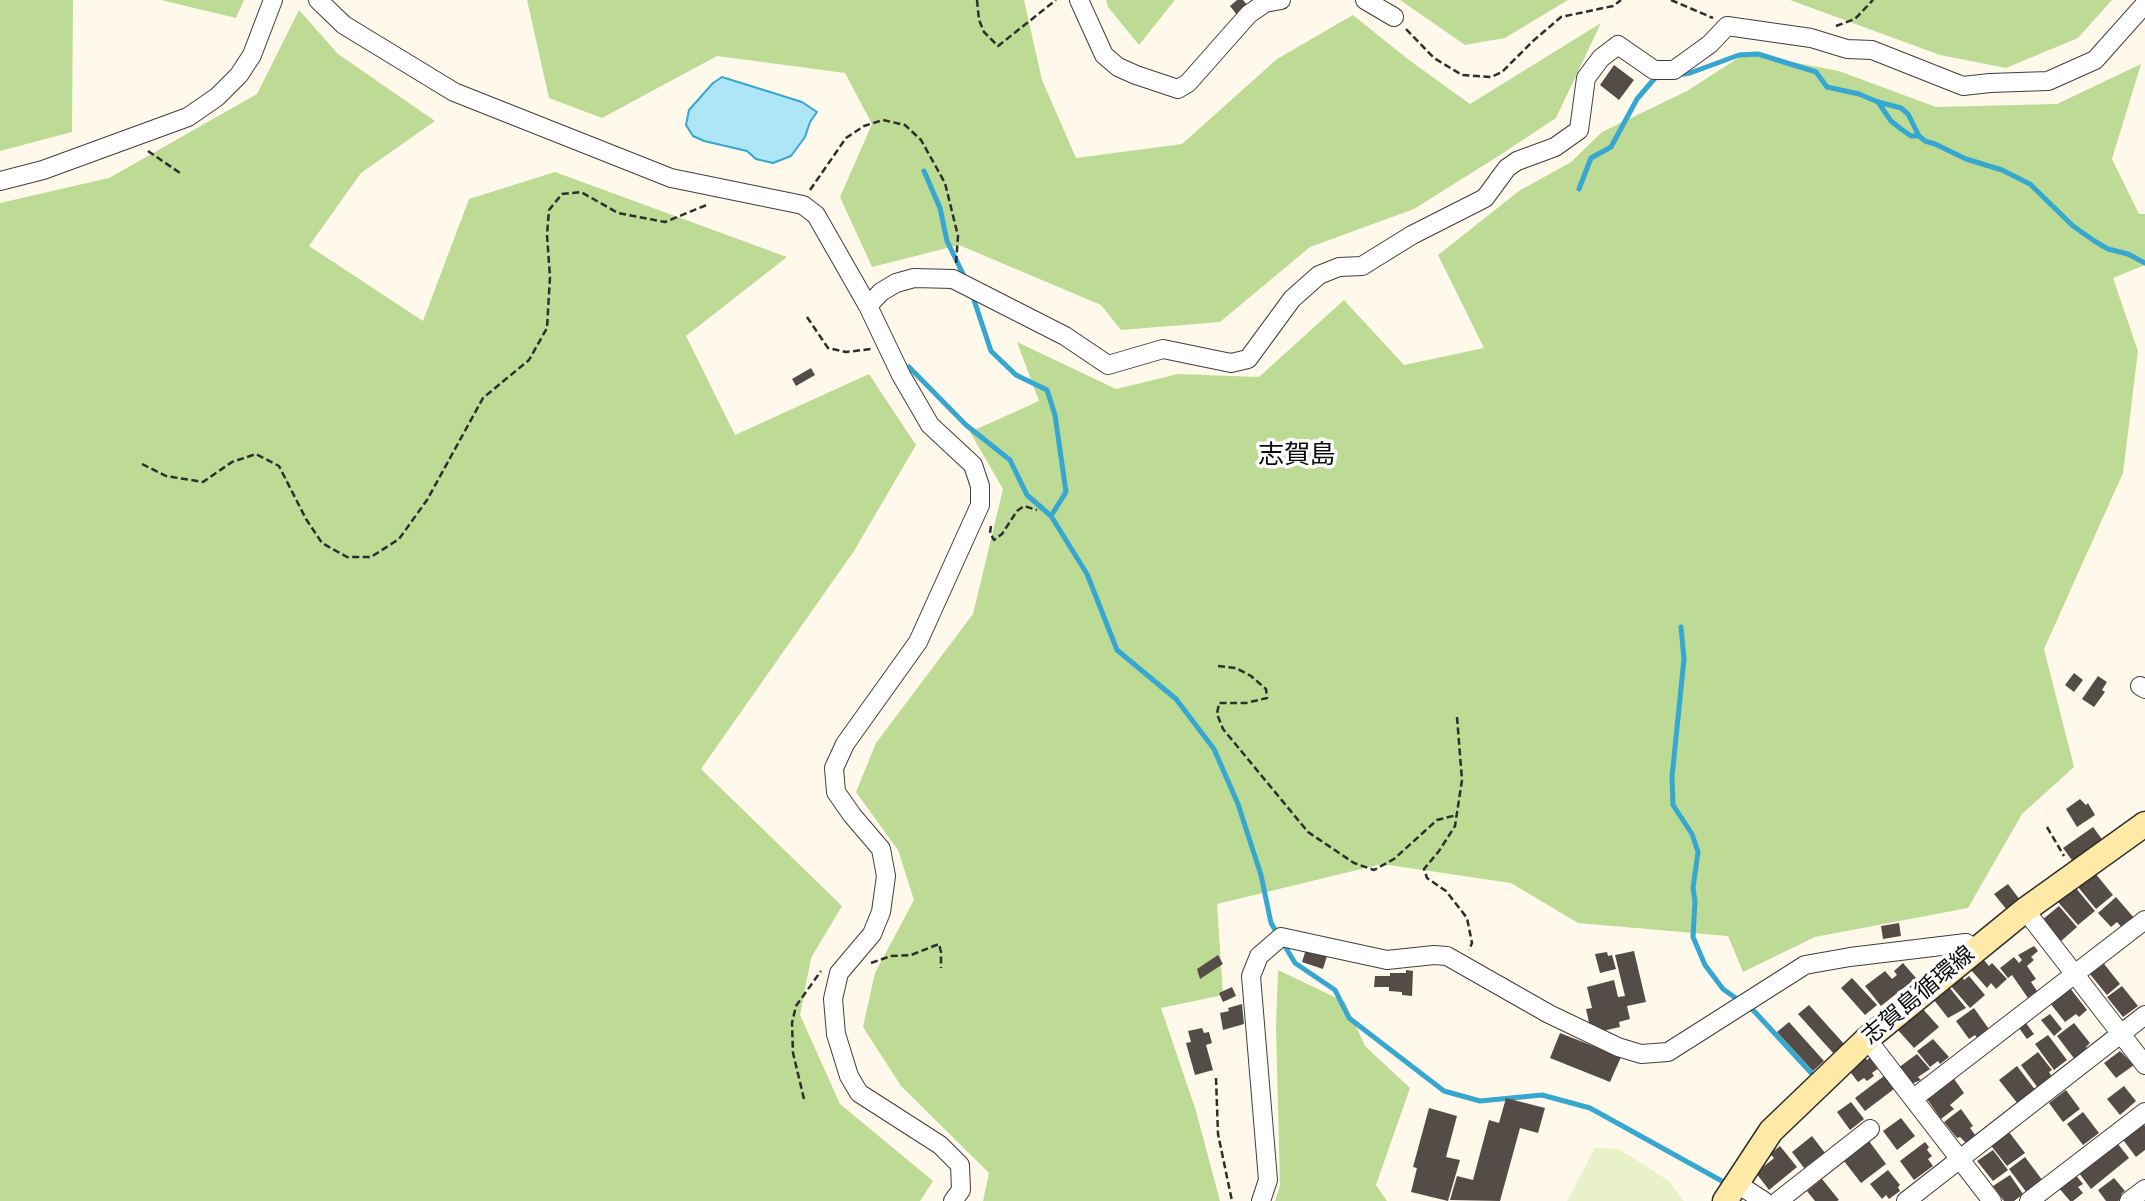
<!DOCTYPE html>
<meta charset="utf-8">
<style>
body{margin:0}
canvas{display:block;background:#fff9ec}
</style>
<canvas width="2145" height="1201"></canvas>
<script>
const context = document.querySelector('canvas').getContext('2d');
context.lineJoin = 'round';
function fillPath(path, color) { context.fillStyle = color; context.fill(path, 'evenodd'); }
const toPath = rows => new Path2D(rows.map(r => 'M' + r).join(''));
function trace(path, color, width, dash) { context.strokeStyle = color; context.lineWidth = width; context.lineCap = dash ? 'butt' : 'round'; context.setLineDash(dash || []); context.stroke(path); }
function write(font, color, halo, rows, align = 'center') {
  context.font = font + ' "Times New Roman","Noto Sans JP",serif'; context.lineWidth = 7; context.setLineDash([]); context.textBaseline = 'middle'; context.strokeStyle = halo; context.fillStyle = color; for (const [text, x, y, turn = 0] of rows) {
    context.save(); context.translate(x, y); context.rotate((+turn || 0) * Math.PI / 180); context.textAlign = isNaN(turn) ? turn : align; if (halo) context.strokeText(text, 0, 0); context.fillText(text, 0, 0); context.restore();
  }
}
fillPath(toPath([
 [0,0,73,0,72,132,0,151],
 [102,0,244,0,236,18,161,0],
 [527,0,1024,0,1042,80,1076,158,1182,144,1277,59,1353,15,1409,60,1470,104,1601,23,1556,118,1497,157,1414,209,1310,247,1220,322,1121,330,1101,305,959,245,872,267,840,197,872,124,845,73,717,56,602,118,549,98],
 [1106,0,1175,0,1139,45,1108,7],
 [1400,0,1568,0,1505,38,1465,45],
 [1790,0,2112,0,2078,38,2006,68,1940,55],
 [299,10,338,54,435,121,361,173,309,246,423,321,469,199,555,172,787,257,686,336,735,435,869,374,916,445,854,551,701,769,842,906,811,958,800,1015,840,1104,933,1181,920,1201,0,1201,0,203,109,178,257,94],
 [1746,53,1839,71,1936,107,2057,104,2141,64,2112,159,2139,214,2145,214,2145,265,2113,278,2138,351,2123,473,2044,649,2074,767,2022,814,1968,908,1815,937,1743,972,1728,936,1578,923,1511,883,1382,864,1217,904,1223,995,1161,1008,1196,1111,1220,1201,983,1201,989,1173,901,1086,863,1027,875,973,914,900,898,850,856,792,876,743,973,614,1003,489,970,432,1039,401,1017,342,1116,389,1178,374,1259,377,1344,300,1404,365,1484,348,1438,255,1519,191,1571,162,1602,132,1687,91],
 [1278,970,1345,1002,1365,1046,1410,1088,1376,1185,1387,1201,1275,1201,1280,1186,1276,1027]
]), '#bddb94');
fillPath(toPath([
 [1595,1148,1619,1149,1669,1181,1684,1201,1567,1201]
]), '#e8f1c7');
const water = toPath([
 [722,77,802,102,817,112,810,122,805,137,791,156,773,163,756,159,747,151,704,141,693,136,686,125,689,110,713,83,722,77]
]);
fillPath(water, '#afe6f7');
trace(water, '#35a7d0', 2);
trace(toPath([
 [1677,75,1690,73,1739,55,1758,54,1816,72,1827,87,1859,94,1878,102,1901,108,1908,114,1919,136,1925,141,1935,144,1966,159,2002,170,2030,184,2073,226,2096,242,2108,249,2128,254,2145,263],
 [1878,102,1891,121,1901,129,1911,136,1919,136],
 [924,171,940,208,947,241,967,282],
 [1579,189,1591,158,1611,147,1637,99,1655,78,1661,77],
 [972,294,991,351,1016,375,1047,390,1055,415,1066,492,1051,516],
 [909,367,966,425,1010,460,1027,495,1051,516,1087,574,1117,650,1176,699,1214,749,1238,804,1261,875,1271,923,1295,963,1335,990,1349,1018,1444,1091,1480,1101,1542,1095,1590,1108,1729,1185],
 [1681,627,1684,659,1672,777,1673,805,1692,834,1698,852,1693,888,1695,901,1693,937,1705,965,1723,989,1754,1011,1814,1076]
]), '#35a7d0', 5);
fillPath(toPath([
 [1237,0,1243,0,1248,6,1237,15,1230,6],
 [1614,65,1634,80,1619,100,1600,85],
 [811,368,815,375,796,386,792,379],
 [2074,673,2083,680,2074,692,2065,685],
 [2098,676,2107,682,2102,690,2105,692,2094,707,2082,699],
 [2080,799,2086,805,2088,803,2095,815,2077,827,2066,809],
 [2093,827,2104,842,2074,863,2063,848],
 [2095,873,2113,895,2096,909,2078,887],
 [2008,884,2020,900,2007,910,1994,894],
 [2075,887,2095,911,2078,925,2058,902],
 [2116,897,2135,919,2123,929,2117,922,2111,927,2098,913],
 [2059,906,2077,927,2060,942,2042,920],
 [1899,923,1901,936,1883,939,1881,926],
 [1307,946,1328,953,1323,969,1302,962],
 [2034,946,2038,951,2031,957,2034,960,2027,966,2036,979,2031,982,2037,991,2028,998,2012,975,2008,978,2000,968,2014,957,2019,963,2022,960,2018,955],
 [1634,951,1646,1002,1627,1006,1630,1019,1619,1022,1620,1027,1598,1032,1596,1025,1590,1027,1586,1009,1592,1008,1587,987,1614,980,1618,997,1625,996,1615,955],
 [1607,952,1608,956,1612,955,1616,969,1600,973,1595,954],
 [1218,955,1223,964,1200,979,1197,969],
 [1983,959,1989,966,1992,963,2007,979,1996,989,1991,983,1987,988,1971,970],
 [2101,960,2120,984,2107,995,2089,973],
 [1903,963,1916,978,1881,1006,1865,986,1885,971,1892,979,1897,975,1894,971],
 [1406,970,1413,971,1412,996,1402,995,1402,992,1389,991,1389,987,1374,987,1375,976,1390,976,1390,973,1406,973],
 [1969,976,1985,995,1970,1008,1951,986,1962,977,1964,980],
 [1852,978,1877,1005,1865,1015,1841,988],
 [2122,986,2138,1006,2123,1017,2107,997],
 [1232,987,1236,996,1223,1002,1219,993],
 [1949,987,1966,1008,1948,1018,1934,1000],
 [2070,988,2087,1010,2079,1017,2076,1014,2065,1022,2050,1003],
 [1242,1004,1244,1024,1223,1030,1220,1013,1229,1011,1228,1008],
 [1809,1005,1845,1045,1834,1054,1798,1014],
 [1922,1008,1939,1027,1914,1048,1897,1029],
 [1974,1008,1991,1032,1979,1041,1975,1035,1969,1039,1956,1021],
 [2050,1014,2062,1029,2054,1036,2041,1020],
 [1789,1022,1824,1061,1813,1071,1777,1032],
 [2026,1023,2034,1034,2027,1039,2019,1028],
 [2074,1023,2090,1043,2086,1047,2089,1052,2076,1061,2057,1036],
 [1202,1028,1204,1033,1209,1032,1212,1043,1206,1045,1213,1070,1195,1075,1186,1043,1191,1042,1188,1031],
 [1560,1033,1621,1057,1610,1082,1550,1058],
 [2048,1035,2067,1060,2054,1070,2035,1044],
 [1933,1039,1949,1057,1940,1064,1938,1061,1930,1067,1917,1051],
 [2120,1051,2134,1065,2116,1078,2104,1063],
 [2038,1052,2052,1070,2049,1072,2052,1077,2038,1088,2021,1065],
 [1917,1054,1930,1069,1918,1077,1921,1080,1911,1084,1898,1068],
 [1864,1056,1867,1060,1870,1057,1879,1068,1872,1073,1874,1076,1867,1081,1864,1078,1858,1082,1848,1069],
 [2017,1066,2036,1091,2018,1104,1999,1080],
 [1884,1076,1894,1089,1865,1111,1855,1098],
 [1952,1076,1964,1093,1950,1105,1954,1109,1941,1119,1927,1099,1930,1092],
 [2124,1086,2136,1101,2120,1115,2107,1099],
 [2066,1090,2080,1109,2063,1122,2049,1103],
 [1506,1098,1545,1108,1538,1133,1520,1128,1500,1201,1450,1200,1457,1176,1473,1180,1489,1120,1499,1123],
 [1851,1102,1864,1119,1850,1130,1837,1112],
 [1429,1108,1457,1116,1446,1157,1460,1160,1448,1201,1411,1192,1417,1168,1413,1167],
 [1961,1109,1973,1126,1970,1128,1976,1136,1966,1143,1960,1137,1957,1138,1944,1122],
 [2083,1112,2099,1133,2083,1145,2067,1124],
 [1901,1118,1915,1136,1897,1150,1883,1131],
 [2142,1122,2145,1126,2145,1150,2136,1157,2121,1137],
 [2009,1132,2025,1153,2007,1166,1989,1143],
 [1812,1136,1825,1153,1804,1168,1792,1152],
 [1869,1141,1886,1164,1861,1183,1844,1161],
 [1925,1142,1929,1147,1927,1150,1932,1156,1928,1159,1933,1166,1914,1180,1900,1161],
 [2118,1144,2129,1158,2091,1189,2079,1173],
 [1780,1146,1797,1167,1769,1190,1756,1173,1774,1158,1770,1154],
 [1993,1150,2008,1170,1993,1181,1977,1161],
 [2025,1157,2043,1181,2027,1193,2009,1169],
 [1888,1170,1900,1185,1898,1187,1900,1191,1889,1199,1886,1195,1882,1199,1870,1184],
 [2075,1174,2083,1184,2078,1187,2083,1193,2073,1201,2070,1201,2058,1187],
 [2010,1175,2023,1194,2014,1201,2004,1201,1993,1186],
 [2114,1178,2125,1191,2121,1194,2124,1197,2118,1201,2106,1201,2098,1190],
 [1822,1179,1839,1200,1837,1201,1815,1201,1807,1191]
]), '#554c48');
const minor = toPath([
 [318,0,344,25,454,92,671,178,803,205,816,215,868,306,901,375,930,425,973,465,980,486,980,505,918,642,845,744,834,768,836,792,852,815,881,849,886,876,881,912,872,934,839,973,833,999,836,1034,849,1076,859,1093,940,1145,960,1165,961,1190,953,1201],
 [1079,0,1104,55,1118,67,1136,75,1178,89,1188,83,1249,14,1265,3,1281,0],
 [1365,0,1394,17],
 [0,181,43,170,188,117,217,97,239,75,252,55,273,0],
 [868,306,881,292,896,283,914,278,953,279,1065,336,1108,365,1163,349,1231,363,1248,359,1292,299,1319,275,1339,267,1362,266,1412,235,1485,198,1507,168,1517,161,1555,147,1579,130,1586,78,1601,58,1618,45,1654,70,1674,70,1710,44,1727,26,1811,38,1847,49,1872,50,1963,86,1990,83,2048,81,2095,60,2145,4],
 [2140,686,2145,689],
 [2025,910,2145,1065],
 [1867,1039,1992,1201],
 [1914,1098,2145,920],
 [1736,1183,1764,1201],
 [1261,1201,1268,1180,1251,976,1259,956,1281,937,1387,960,1434,955,1447,956,1549,1014,1618,1047,1641,1054,1668,1052,1805,965,1850,957,1966,943,1976,949],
 [1778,1201,1870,1129],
 [1906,1201,2145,1015],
 [2029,1201,2145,1112],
 [2129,1201,2145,1189]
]);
const secondary = toPath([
 [1725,1201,1771,1131,1867,1039,2025,910,2145,824]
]);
trace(minor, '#3f3f3f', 20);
trace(secondary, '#2e2e2e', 27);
trace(toPath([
 [977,0,979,20,984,32,998,46,1056,0],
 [1671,0,1713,18],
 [1836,26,1855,19,1873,0],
 [1406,29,1434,58,1462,75,1491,77,1502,72,1533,41,1561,17,1613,6,1621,0],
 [148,151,180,173],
 [810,190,846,138,864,126,883,120,905,125,921,140,945,183,958,236,956,263],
 [807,317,828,348,846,352,871,349],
 [142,464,166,476,203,482,232,462,256,454,279,466,306,519,322,543,347,557,371,557,399,539,427,500,483,398,529,360,547,328,550,277,547,235,549,210,562,194,581,192,618,213,665,222,709,204],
 [991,526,990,533,994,540,1002,534,1017,511,1024,506,1037,510],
 [1218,666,1236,668,1251,676,1266,689,1267,698,1246,703,1219,703,1217,714,1223,729,1308,832,1354,863,1374,870,1394,859,1437,820,1457,815],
 [1457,717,1462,780,1455,826,1439,851,1424,869,1427,878,1446,891,1467,918,1472,943,1469,950],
 [2047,827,2064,856],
 [871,963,891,956,911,955,939,944,941,952,941,968],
 [1216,1078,1218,1134,1232,1201],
 [804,1099,793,1053,792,1023,796,1006,821,971]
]), '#2e2e2e', 2.5, [7, 3.5]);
trace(minor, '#fff', 18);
trace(secondary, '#ffe9a7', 24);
write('23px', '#0c0c0c', '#fff', [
 ["志賀島循環線",1919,996,-40]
]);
write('26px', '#0c0c0c', '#fff', [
 ["志賀島",1297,456]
]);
</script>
